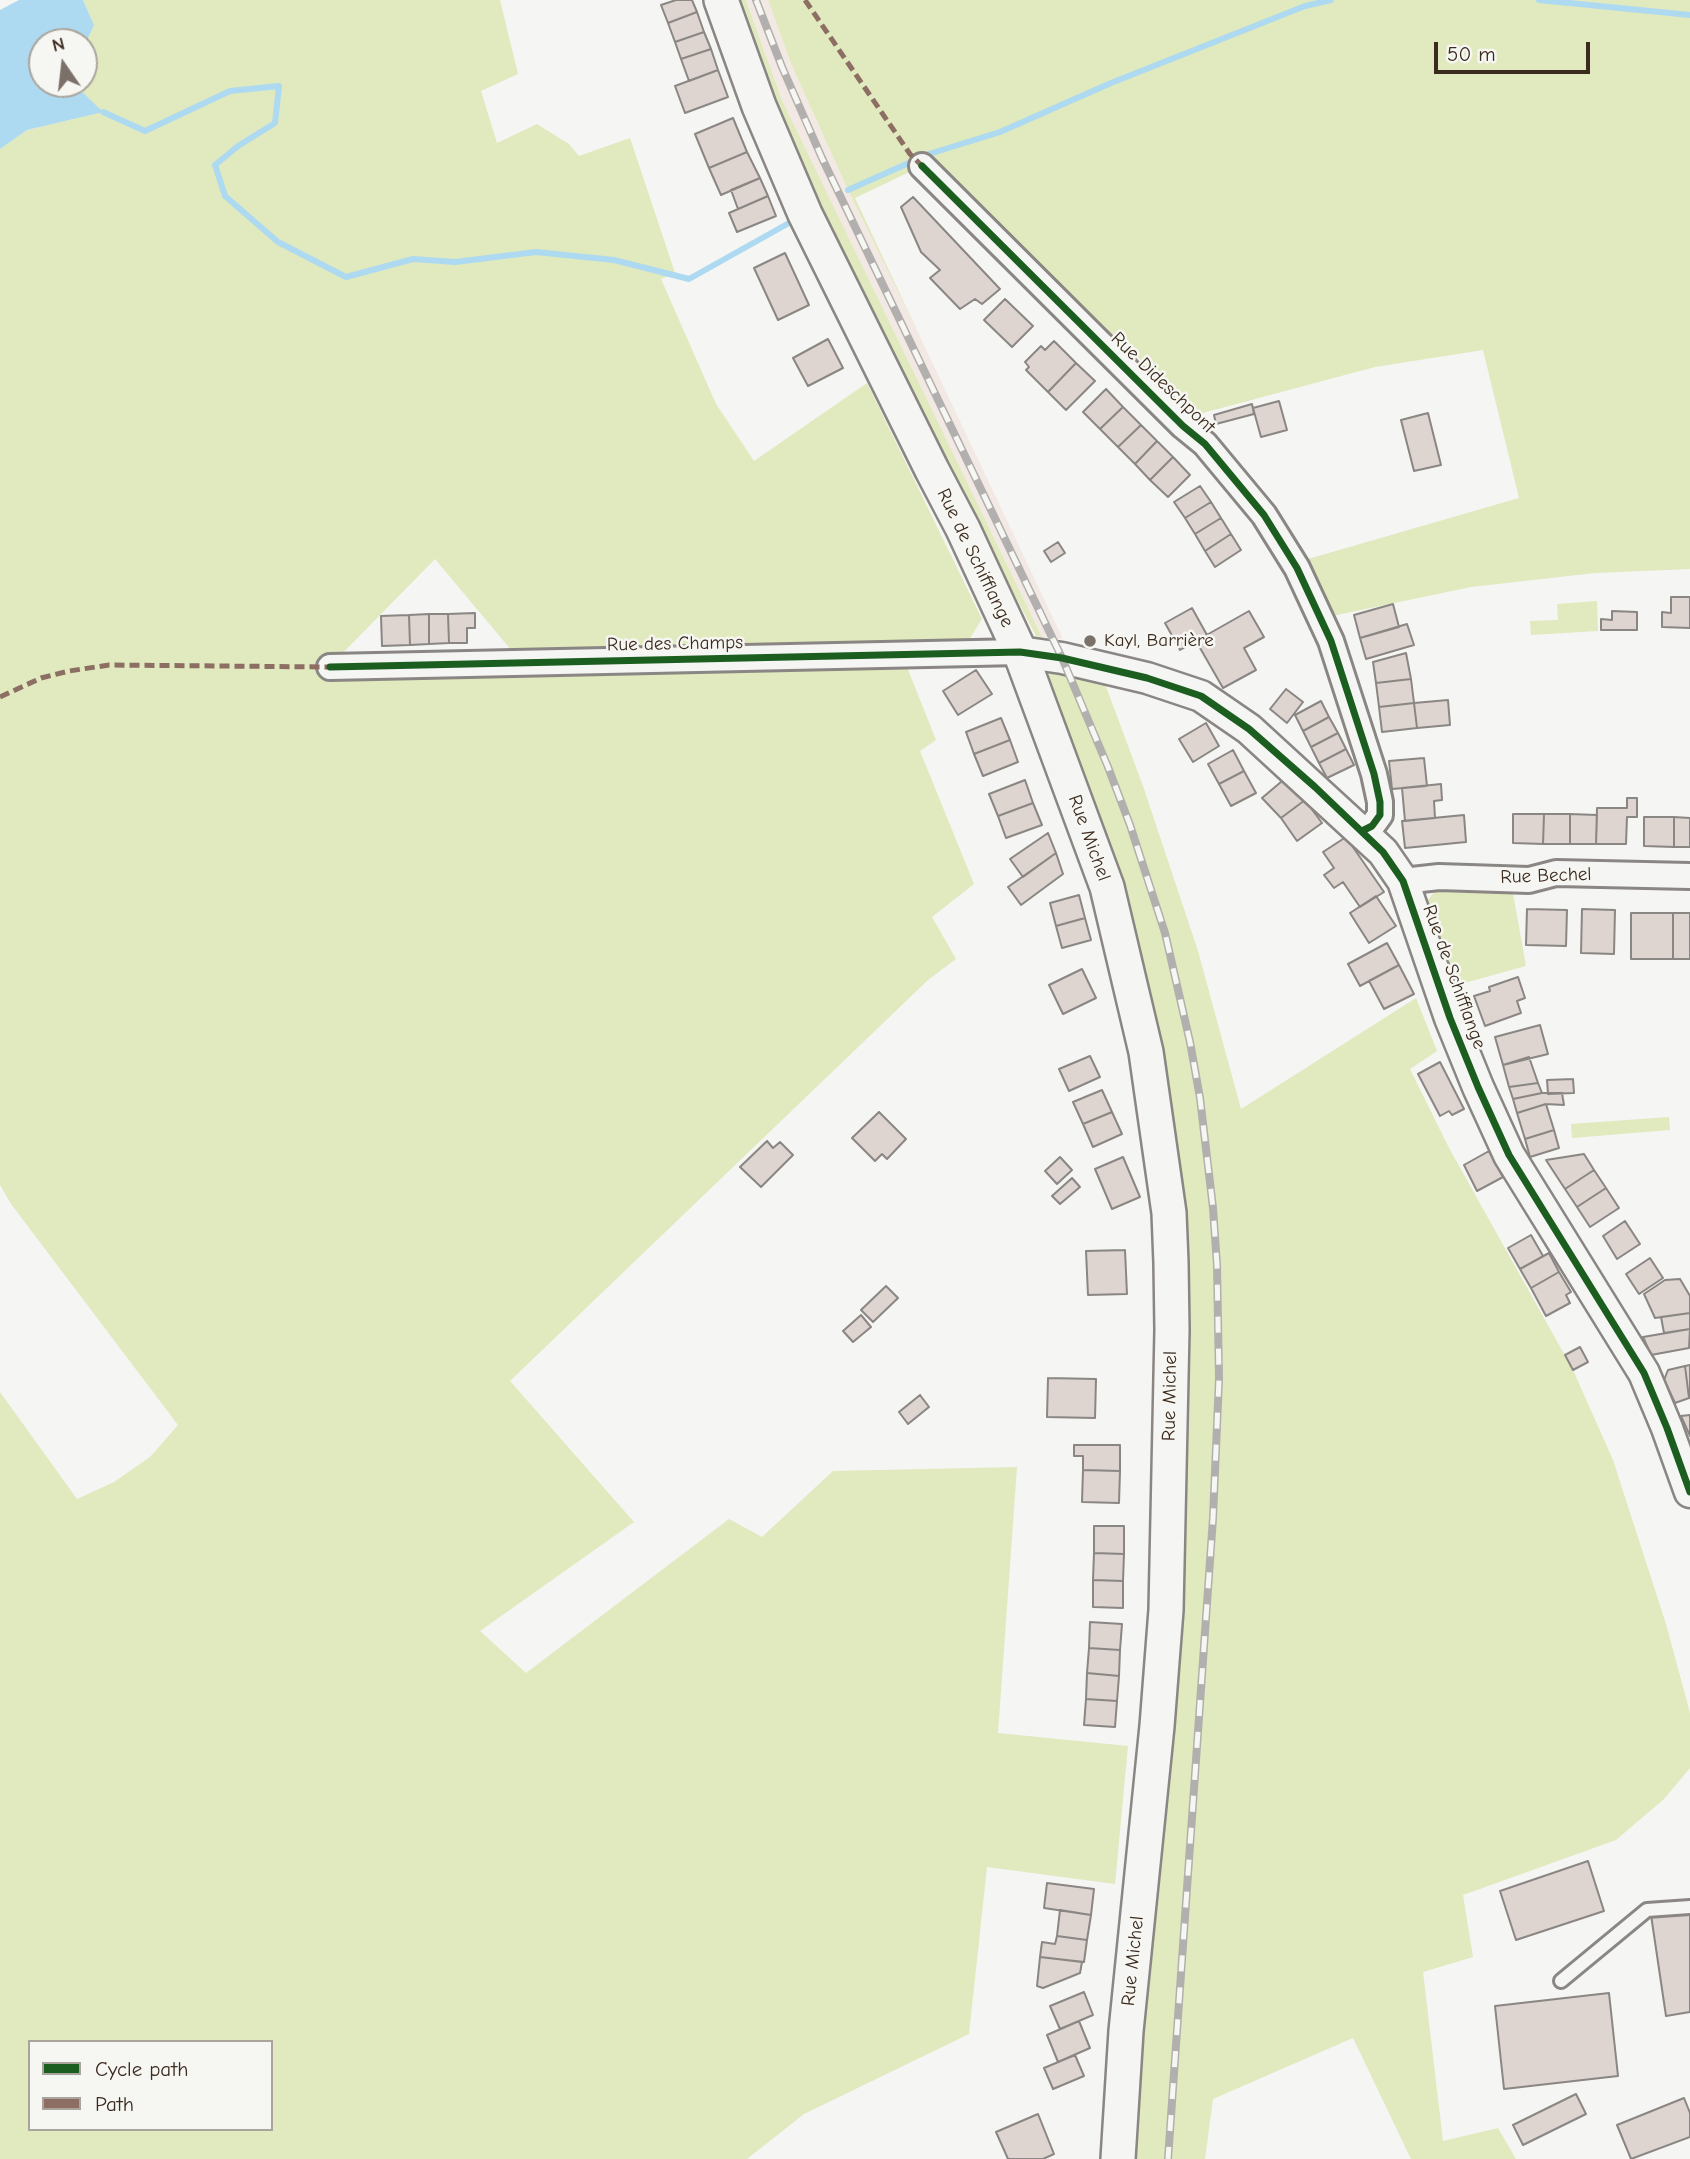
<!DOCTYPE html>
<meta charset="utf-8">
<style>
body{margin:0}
#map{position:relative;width:1690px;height:2159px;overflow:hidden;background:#f5f5f3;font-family:"Comic Neue",sans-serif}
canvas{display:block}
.legend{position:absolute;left:28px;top:2040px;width:245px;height:91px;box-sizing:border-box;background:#f6f6f2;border:2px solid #aba49d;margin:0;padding:9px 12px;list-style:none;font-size:21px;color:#3b2a1e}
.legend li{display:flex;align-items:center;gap:14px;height:35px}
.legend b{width:35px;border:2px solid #aba49d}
.north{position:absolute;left:28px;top:28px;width:70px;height:70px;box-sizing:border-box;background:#f6f6f2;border:2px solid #aba49d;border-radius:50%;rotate:346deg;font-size:19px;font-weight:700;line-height:28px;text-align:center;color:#3b2a1e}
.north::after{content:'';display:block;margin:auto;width:24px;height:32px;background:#7c7169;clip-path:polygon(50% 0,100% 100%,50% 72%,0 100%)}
.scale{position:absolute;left:1434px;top:42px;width:156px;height:32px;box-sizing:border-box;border:4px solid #3b2a1e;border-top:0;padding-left:9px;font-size:21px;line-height:24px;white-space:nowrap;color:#3b2a1e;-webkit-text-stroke:5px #f6f6f2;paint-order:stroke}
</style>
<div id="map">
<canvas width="1690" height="2159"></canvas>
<ul class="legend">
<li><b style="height:9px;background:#1b5e20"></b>Cycle path</li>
<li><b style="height:9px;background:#8d6e63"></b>Path</li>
</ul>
<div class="north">N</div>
<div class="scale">50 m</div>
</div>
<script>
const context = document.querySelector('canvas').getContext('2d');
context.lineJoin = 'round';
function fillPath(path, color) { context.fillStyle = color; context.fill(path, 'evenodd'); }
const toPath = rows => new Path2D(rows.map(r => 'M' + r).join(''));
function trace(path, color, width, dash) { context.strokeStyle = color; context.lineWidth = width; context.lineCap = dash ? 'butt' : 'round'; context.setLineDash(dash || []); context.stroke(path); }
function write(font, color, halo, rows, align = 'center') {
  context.font = font + ' "Comic Neue",sans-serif'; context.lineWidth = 5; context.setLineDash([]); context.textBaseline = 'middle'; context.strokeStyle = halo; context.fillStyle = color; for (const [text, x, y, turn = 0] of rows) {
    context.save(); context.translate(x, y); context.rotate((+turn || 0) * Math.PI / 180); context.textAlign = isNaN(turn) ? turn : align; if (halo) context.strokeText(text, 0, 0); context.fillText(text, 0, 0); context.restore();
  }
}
fillPath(toPath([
 [746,0,768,0,792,66,848,190,923,343,1063,639,1042,637,782,100]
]), '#f3e9e4');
fillPath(toPath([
 [83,0,500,0,518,74,481,91,497,143,537,124,569,144,579,156,630,138,675,273,661,279,716,404,754,461,867,383,982,619,967,643,905,662,936,740,920,751,974,884,932,917,956,959,928,980,510,1381,634,1522,480,1631,526,1673,729,1519,762,1537,833,1471,1017,1467,998,1733,1128,1746,1115,1884,987,1867,969,2034,804,2114,747,2159,0,2159,0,1392,77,1499,114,1482,150,1457,178,1425,11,1204,0,1185,0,149,27,130,102,112,74,84,84,84,84,47,94,25],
 [435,559,522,663,330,666],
 [30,2042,271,2042,271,2129,30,2129],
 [721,0,746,0,782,100,1042,637,1036,636,947,465,932,470],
 [768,0,1690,0,1690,569,1595,573,1471,587,1332,616,1308,559,1519,498,1483,350,1375,367,1199,414,1040,267,922,166,855,198,923,343,848,190,792,66],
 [1597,601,1598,631,1531,635,1530,621,1558,620,1557,604],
 [1053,670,1079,674,1105,684,1143,786,1198,951,1241,1109,1416,998,1437,1051,1410,1069,1449,1148,1573,1370,1613,1460,1666,1624,1690,1713,1690,1768,1664,1799,1616,1840,1463,1895,1473,1957,1423,1972,1443,2141,1498,2128,1516,2159,1411,2159,1353,2038,1213,2099,1205,2159,1129,2159,1179,1244,1045,681],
 [1436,890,1513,893,1526,966,1457,985,1427,901],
 [1669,1117,1670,1130,1572,1138,1571,1124]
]), '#e1e9be');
fillPath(toPath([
 [19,0,83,0,94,25,84,47,84,42,42,42,42,84,74,84,103,112,27,130,0,149,0,10]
]), '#addaf0');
trace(toPath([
 [1539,0,1690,15],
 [103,112,145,131,230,91,279,86,275,123,238,146,215,165,225,196,278,242,346,277,413,259,455,262,536,252,614,260,689,279,789,223],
 [848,190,929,154,1000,132,1111,83,1305,6,1331,0]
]), '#addaf0', 6);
const building = toPath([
 [676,0,692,0,697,12,668,23,661,5,676,0],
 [697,12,704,32,675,42,668,23,697,12],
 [704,32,711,49,681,59,675,42,704,32],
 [711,49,718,70,689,81,681,59,711,49],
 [718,70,728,97,685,113,675,86,718,70],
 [733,118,747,152,709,168,695,134,733,118],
 [747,152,760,178,721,195,709,168,747,152],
 [760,178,768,196,738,209,731,190,760,178],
 [768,196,776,216,737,232,729,213,768,196],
 [913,197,1000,289,982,304,975,299,960,309,930,278,940,270,921,252,901,207,913,197],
 [785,253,809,305,778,320,754,268,785,253],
 [1005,299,1033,326,1012,347,984,320,1005,299],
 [828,339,843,368,808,386,793,358,828,339],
 [1054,341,1076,363,1048,392,1026,370,1029,367,1025,362,1041,346,1045,350,1054,341],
 [1076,363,1095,381,1066,410,1048,392,1076,363],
 [1106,389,1123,407,1100,429,1083,412,1106,389],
 [1279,401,1287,430,1261,437,1253,408,1279,401],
 [1252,404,1254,414,1216,424,1214,415,1252,404],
 [1123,407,1141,425,1118,447,1100,429,1123,407],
 [1428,413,1441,465,1414,471,1401,420,1428,413],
 [1141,425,1157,441,1135,464,1118,447,1141,425],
 [1157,441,1173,457,1150,480,1135,464,1157,441],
 [1173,457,1190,475,1168,497,1150,480,1173,457],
 [1200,486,1211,502,1185,518,1174,502,1200,486],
 [1211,502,1221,518,1195,534,1185,518,1211,502],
 [1221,518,1231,534,1205,551,1195,534,1221,518],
 [1231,534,1241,550,1215,567,1205,551,1231,534],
 [1058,542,1065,553,1051,562,1044,551,1058,542],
 [1671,597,1690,597,1690,628,1662,627,1662,612,1671,613,1671,597],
 [1393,604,1399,627,1360,638,1354,615,1393,604],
 [1192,608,1207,635,1180,650,1165,623,1192,608],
 [1249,611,1264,637,1244,648,1256,670,1223,688,1196,641,1249,611],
 [1612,611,1637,612,1637,630,1601,630,1601,619,1612,620,1612,611],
 [475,613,475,628,467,628,467,643,449,643,448,614,475,613],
 [429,614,448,614,449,643,429,644,429,614],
 [429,614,429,644,410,645,409,615,429,614],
 [409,615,410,645,382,646,381,616,409,615],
 [1407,624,1414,645,1366,659,1360,638,1407,624],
 [1406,653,1411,679,1376,683,1373,662,1406,653],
 [976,670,992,694,958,715,943,691,976,670],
 [1411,679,1414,703,1379,707,1376,683,1411,679],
 [1286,689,1303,702,1287,723,1270,709,1286,689],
 [1448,700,1450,725,1417,728,1414,703,1448,700],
 [1321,701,1329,717,1303,731,1295,715,1321,701],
 [1414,703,1417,728,1382,732,1379,707,1414,703],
 [1329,717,1338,733,1311,747,1303,731,1329,717],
 [1001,718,1010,740,974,754,966,732,1001,718],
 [1206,723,1219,746,1193,762,1179,739,1206,723],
 [1338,733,1346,749,1319,763,1311,747,1338,733],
 [1010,740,1018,762,983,776,974,754,1010,740],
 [1346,749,1354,765,1327,778,1319,763,1346,749],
 [1233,750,1244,771,1219,784,1208,764,1233,750],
 [1424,758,1427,786,1392,789,1389,761,1424,758],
 [1244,771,1256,793,1231,806,1219,784,1244,771],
 [1288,776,1305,800,1281,818,1262,798,1288,776],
 [1025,780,1033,803,998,816,989,794,1025,780],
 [1441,784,1442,800,1434,801,1435,818,1405,821,1402,788,1441,784],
 [1627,798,1637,798,1637,817,1627,817,1626,844,1596,844,1597,808,1627,808,1627,798],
 [1305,800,1322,823,1297,841,1281,818,1305,800],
 [1033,803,1042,825,1006,838,998,816,1033,803],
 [1513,814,1544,814,1543,844,1513,843,1513,814],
 [1544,814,1570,814,1570,844,1543,844,1544,814],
 [1570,814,1597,815,1596,844,1570,844,1570,814],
 [1464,815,1466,842,1405,848,1402,821,1464,815],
 [1644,817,1674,817,1674,847,1644,846,1644,817],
 [1674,817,1690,818,1690,847,1674,847,1674,817],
 [1048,833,1056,853,1023,877,1010,859,1048,833],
 [1346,837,1384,892,1360,907,1343,882,1334,888,1324,875,1334,868,1323,852,1346,837],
 [1056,853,1063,874,1021,905,1008,887,1056,853],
 [1079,895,1085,918,1056,926,1050,903,1079,895],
 [1376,896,1396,926,1369,943,1350,913,1376,896],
 [1527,909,1567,910,1566,946,1526,945,1527,909],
 [1582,909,1615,910,1614,954,1581,953,1582,909],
 [1631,913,1673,913,1673,959,1631,959,1631,913],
 [1673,913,1690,913,1690,959,1673,959,1673,913],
 [1085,918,1091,940,1062,948,1056,926,1085,918],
 [1387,943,1399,965,1360,986,1348,964,1387,943],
 [1399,965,1414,994,1384,1009,1369,981,1399,965],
 [1082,969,1096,998,1063,1014,1049,985,1082,969],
 [1518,977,1525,998,1517,1001,1521,1013,1485,1026,1474,996,1490,991,1489,987,1518,977],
 [1540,1025,1548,1054,1503,1065,1495,1037,1540,1025],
 [1090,1056,1100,1077,1069,1091,1059,1069,1090,1056],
 [1529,1057,1538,1083,1509,1087,1503,1065,1529,1057],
 [1440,1062,1464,1109,1452,1115,1449,1111,1440,1116,1418,1074,1440,1062],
 [1573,1079,1574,1093,1548,1094,1547,1080,1573,1079],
 [1538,1083,1542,1093,1513,1099,1509,1087,1538,1083],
 [1102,1090,1112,1112,1083,1124,1073,1102,1102,1090],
 [1542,1093,1562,1093,1564,1105,1546,1104,1517,1113,1513,1099,1542,1093],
 [1546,1104,1554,1130,1525,1139,1517,1113,1546,1104],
 [879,1112,906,1139,887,1159,882,1154,875,1161,852,1138,879,1112],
 [1112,1112,1122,1134,1093,1147,1083,1124,1112,1112],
 [1554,1130,1559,1148,1530,1157,1525,1139,1554,1130],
 [767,1141,773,1148,780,1142,793,1155,761,1187,740,1167,767,1141],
 [1489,1151,1503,1177,1477,1191,1464,1165,1489,1151],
 [1584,1154,1594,1170,1565,1189,1546,1160,1584,1154],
 [1060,1157,1072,1170,1057,1184,1045,1171,1060,1157],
 [1123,1157,1140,1197,1112,1209,1095,1169,1123,1157],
 [1594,1170,1606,1188,1577,1207,1565,1189,1594,1170],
 [1072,1178,1080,1187,1060,1204,1052,1196,1072,1178],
 [1606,1188,1619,1208,1590,1227,1577,1207,1606,1188],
 [1625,1221,1640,1244,1617,1259,1603,1236,1625,1221],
 [1531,1235,1543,1256,1520,1269,1508,1248,1531,1235],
 [1125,1250,1127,1294,1088,1295,1086,1251,1125,1250],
 [1549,1253,1559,1272,1531,1288,1520,1269,1549,1253],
 [1650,1258,1663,1278,1639,1294,1626,1274,1650,1258],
 [1559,1272,1571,1292,1566,1295,1570,1303,1546,1316,1531,1288,1559,1272],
 [1680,1279,1690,1296,1690,1313,1655,1318,1644,1294,1665,1280,1680,1279],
 [886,1286,898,1298,873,1322,861,1310,886,1286],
 [1690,1313,1690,1329,1664,1333,1661,1317,1690,1313],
 [861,1315,871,1327,853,1342,843,1331,861,1315],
 [1690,1329,1689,1348,1651,1355,1643,1337,1690,1329],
 [1580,1347,1588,1362,1573,1370,1565,1355,1580,1347],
 [1690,1365,1690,1398,1689,1398,1685,1366,1690,1365],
 [1685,1366,1689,1398,1675,1403,1664,1380,1668,1370,1685,1366],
 [1048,1378,1096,1379,1095,1418,1047,1417,1048,1378],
 [920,1395,929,1407,908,1424,899,1412,920,1395],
 [1690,1415,1690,1436,1681,1416,1690,1415],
 [1074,1445,1120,1445,1120,1471,1083,1470,1083,1456,1074,1456,1074,1445],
 [1083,1470,1120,1471,1119,1503,1082,1502,1083,1470],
 [1094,1526,1124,1526,1124,1554,1094,1553,1094,1526],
 [1094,1553,1124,1554,1123,1581,1093,1580,1094,1553],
 [1093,1580,1123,1581,1123,1608,1093,1607,1093,1580],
 [1090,1622,1122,1624,1120,1650,1089,1648,1090,1622],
 [1089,1648,1120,1650,1119,1676,1087,1673,1089,1648],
 [1087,1673,1119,1676,1117,1701,1086,1699,1087,1673],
 [1086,1699,1117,1701,1115,1727,1084,1725,1086,1699],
 [1588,1861,1604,1911,1516,1940,1500,1891,1588,1861],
 [1047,1883,1094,1889,1091,1915,1044,1908,1047,1883],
 [1690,1909,1690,2012,1666,2016,1651,1915,1690,1909],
 [1060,1910,1091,1915,1087,1940,1057,1936,1060,1910],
 [1057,1936,1087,1940,1084,1962,1040,1957,1042,1942,1055,1944,1057,1936],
 [1040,1957,1082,1962,1080,1973,1043,1988,1037,1986,1040,1957],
 [1084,1992,1093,2015,1060,2029,1050,2006,1084,1992],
 [1609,1993,1618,2076,1504,2089,1495,2006,1609,1993],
 [1079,2021,1090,2048,1058,2062,1047,2035,1079,2021],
 [1075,2055,1084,2076,1053,2089,1044,2068,1075,2055],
 [1576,2094,1586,2114,1523,2145,1513,2125,1576,2094],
 [1684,2098,1690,2113,1690,2137,1631,2159,1617,2125,1684,2098],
 [1038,2114,1054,2154,1043,2159,1008,2159,996,2132,1038,2114]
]);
fillPath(building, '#ded4d0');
trace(building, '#8a8683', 2);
const service = toPath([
 [1561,1981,1647,1910,1690,1907]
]);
const minor = toPath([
 [922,166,1183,426,1205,444,1264,515,1297,568,1331,641,1374,774,1380,802,1380,815,1372,826,1362,831],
 [330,667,1020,652],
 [1403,881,1439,877,1529,880,1556,873,1690,876]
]);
const tertiary = toPath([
 [1020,652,1062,658,1147,678,1201,696,1249,729,1383,852,1403,881,1450,1018,1478,1087,1509,1155,1644,1373,1667,1428,1690,1492]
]);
const secondary = toPath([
 [721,0,759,106,805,214,932,470,963,529,1020,652,1107,887,1146,1052,1169,1213,1171,1263,1172,1330,1166,1610,1157,1726,1126,2031,1118,2159]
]);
trace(service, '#8a8683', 18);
trace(minor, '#8a8683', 30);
trace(tertiary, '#8a8683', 35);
trace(secondary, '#8a8683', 38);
trace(service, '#f5f5f3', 12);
trace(minor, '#f5f5f3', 24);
trace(tertiary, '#f5f5f3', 30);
trace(secondary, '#f5f5f3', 33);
const rail = toPath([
 [756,0,782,67,822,158,1062,658,1108,767,1130,825,1165,933,1190,1042,1200,1098,1213,1208,1217,1265,1219,1379,1213,1518,1168,2159]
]);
trace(rail, '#b2b0ae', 8);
trace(rail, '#f6f6f2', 5, [16]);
trace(toPath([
 [805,0,910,154,922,166],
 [0,697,41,678,69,671,109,665,330,667]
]), '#8d6e63', 5, [10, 5]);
trace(toPath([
 [922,166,1183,426,1205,444,1264,515,1297,568,1331,641,1374,774,1380,802,1380,815,1372,826,1362,831],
 [330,667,1020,652,1062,658,1147,678,1201,696,1249,729,1315,787,1383,852,1403,881,1450,1018,1478,1087,1509,1155,1644,1373,1667,1428,1690,1492]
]), '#1b5e20', 7);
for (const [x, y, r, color] of [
 [1090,641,7,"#7c7169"]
]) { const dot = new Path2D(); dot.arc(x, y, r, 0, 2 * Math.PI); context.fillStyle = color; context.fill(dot); trace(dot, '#f6f6f2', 2.5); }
write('19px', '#3b2a1e', '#f6f6f2', [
 ["Rue Dideschpont",1163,383,44],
 ["Rue de Schifflange",975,558,64],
 ["Rue des Champs",675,644,-1],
 ["Rue Michel",1089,838,70],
 ["Rue Bechel",1546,876,-2],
 ["Rue de Schifflange",1454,977,70],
 ["Rue Michel",1170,1396,-89],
 ["Rue Michel",1133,1961,-84]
]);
write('19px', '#3b2a1e', '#f6f6f2', [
 ["Kayl, Barrière",1104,641]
], 'left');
</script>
